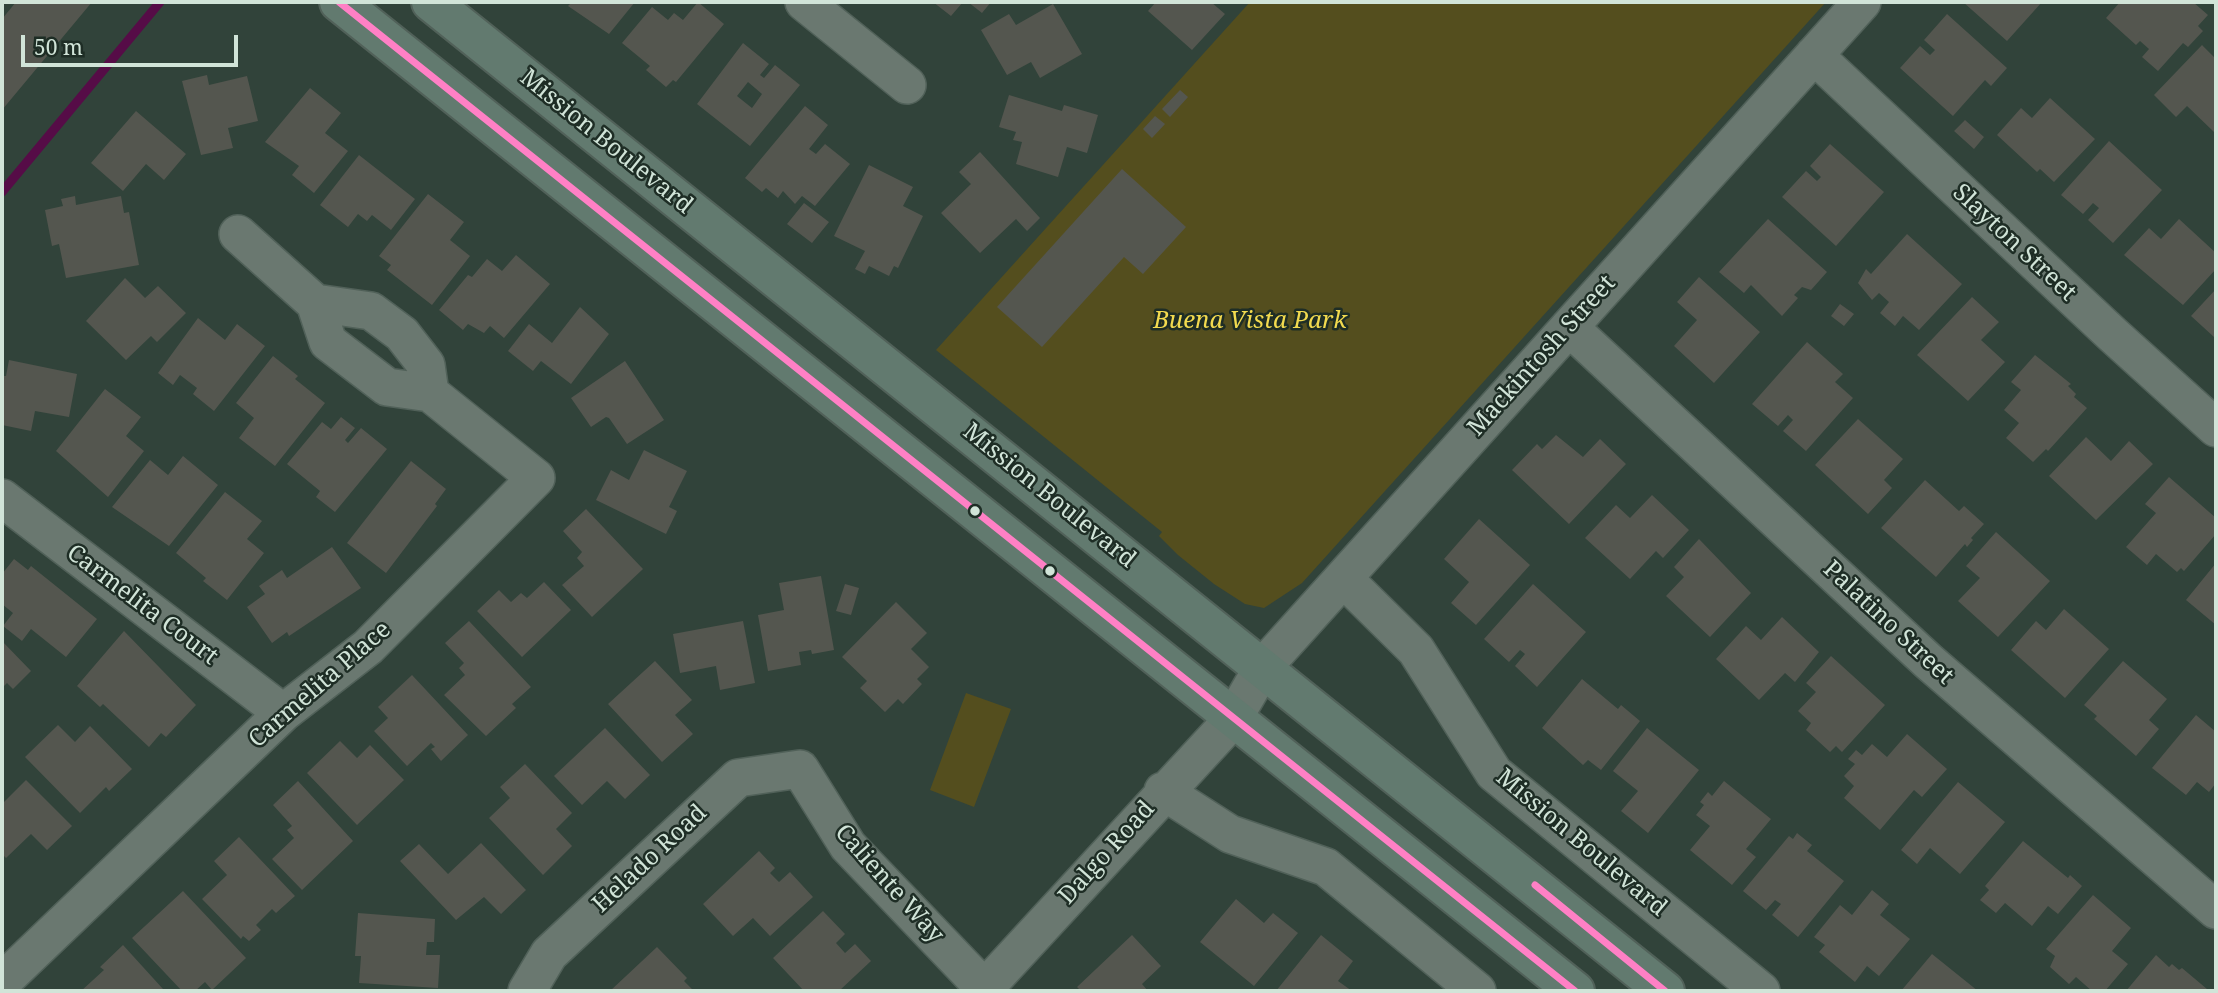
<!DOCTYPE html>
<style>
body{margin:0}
#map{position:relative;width:2218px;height:993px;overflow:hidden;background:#31433a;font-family:"Noto Serif",serif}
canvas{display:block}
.frame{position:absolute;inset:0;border:4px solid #d1e4d8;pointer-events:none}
.scale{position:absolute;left:21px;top:35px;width:217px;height:32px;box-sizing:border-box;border:4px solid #d1e4d8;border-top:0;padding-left:9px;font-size:21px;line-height:24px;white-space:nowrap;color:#d1e4d8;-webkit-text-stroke:5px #1e2d25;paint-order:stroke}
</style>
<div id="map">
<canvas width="2218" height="993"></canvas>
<div class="frame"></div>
<div class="scale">50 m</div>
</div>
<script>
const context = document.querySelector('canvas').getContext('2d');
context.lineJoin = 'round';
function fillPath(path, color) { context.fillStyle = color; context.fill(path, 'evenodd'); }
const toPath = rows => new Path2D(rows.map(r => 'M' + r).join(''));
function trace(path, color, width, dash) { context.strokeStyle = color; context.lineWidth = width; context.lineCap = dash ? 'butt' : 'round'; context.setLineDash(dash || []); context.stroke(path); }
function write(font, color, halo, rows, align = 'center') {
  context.font = font + ' "Noto Serif",serif'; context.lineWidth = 5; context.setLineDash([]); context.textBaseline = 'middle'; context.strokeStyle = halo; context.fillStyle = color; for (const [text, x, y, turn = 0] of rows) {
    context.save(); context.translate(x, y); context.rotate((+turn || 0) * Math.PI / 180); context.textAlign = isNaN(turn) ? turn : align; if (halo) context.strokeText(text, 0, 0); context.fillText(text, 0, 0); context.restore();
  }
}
fillPath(toPath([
 [1250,2,1826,2,1302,583,1264,608,1245,604,1214,584,1178,555,1159,536,1162,532,936,350],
 [966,693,1011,709,974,807,930,790]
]), '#544e1e');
trace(toPath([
 [2,192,160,2]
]), '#560c47', 9);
fillPath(toPath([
 [16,2,92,2,2,110,2,19],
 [572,2,635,2,609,34,568,6],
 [698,2,724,24,676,82,673,80,666,87,646,70,650,66,622,43,652,7,668,20,674,13,683,20],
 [933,2,963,2,951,16],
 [968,2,991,2,982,13],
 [1156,2,1211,2,1225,14,1192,50,1148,11],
 [1963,2,2042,2,2007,41],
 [2120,2,2193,2,2208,15,2198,26,2203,31,2188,47,2183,43,2158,71,2142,57,2149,49,2140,41,2136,45,2106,18],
 [1053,4,1082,54,1040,78,1031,62,1007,75,981,30,1009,14,1016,25],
 [1947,14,2007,68,1991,86,1985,80,1953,116,1900,68,1920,46,1930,55,1935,50,1924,40],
 [743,43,769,64,760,75,764,78,775,65,800,85,750,146,697,104],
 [748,82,762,94,752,108,737,96],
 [2202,45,2216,59,2214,132,2187,106,2176,117,2154,95],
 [207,75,209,85,247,76,258,121,228,128,233,148,201,155,182,81],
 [310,88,341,113,325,133,348,151,314,193,292,175,299,166,265,142],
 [1180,90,1188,97,1170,117,1162,109],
 [1009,95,1062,111,1064,105,1098,115,1087,153,1067,147,1058,177,1016,164,1022,142,1013,140,1016,132,999,127],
 [2050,98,2095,139,2054,182,2040,169,2037,172,1997,135,2021,108,2032,118],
 [805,106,828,125,809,149,816,154,825,144,850,164,815,206,802,196,795,204,783,191,778,198,766,188,762,192,745,178],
 [136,111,186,154,164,180,146,164,123,191,91,163],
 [1155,116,1165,124,1152,138,1143,129],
 [1965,120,1984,137,1974,149,1954,131],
 [2109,141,2162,190,2113,243,2088,220,2099,208,2093,203,2083,214,2061,195],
 [1830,144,1884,192,1836,246,1782,197,1806,171,1817,181,1821,177,1810,166],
 [980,152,1040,218,1027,231,1016,219,980,253,941,213,971,184,959,172],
 [359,155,415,199,391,230,372,215,367,221,358,214,348,227,320,205],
 [869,165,913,187,903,206,923,216,898,268,894,266,889,276,869,266,865,274,855,269,865,251,834,236],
 [1122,169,1186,227,1143,274,1124,257,1042,347,997,307],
 [428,194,464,222,450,240,470,256,432,305,387,270,391,265,379,256],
 [75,196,76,205,121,196,124,213,129,212,139,265,66,278,59,244,52,246,45,210,63,206,61,199],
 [804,203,829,222,812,243,787,224],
 [1768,219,1827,272,1811,290,1802,287,1794,295,1798,298,1782,316,1751,285,1744,293,1719,272],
 [2179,219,2216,253,2216,269,2183,305,2124,255,2149,228,2161,239],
 [1907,234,1962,284,1919,330,1903,316,1895,326,1880,313,1889,302,1879,293,1872,300,1858,283,1866,269,1871,274],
 [516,255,550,284,504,338,490,326,484,333,468,324,463,330,439,310,468,275,472,277,487,259,502,271],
 [1699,277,1760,332,1714,383,1674,346,1697,320,1677,302],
 [125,278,145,298,158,286,186,313,157,342,151,336,126,360,86,321],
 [2216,289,2216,334,2214,337,2191,316],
 [1972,297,1999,322,1981,340,2005,362,1968,401,1917,355],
 [1840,304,1854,314,1844,326,1831,316],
 [580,307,609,334,571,384,541,361,533,371,508,351,529,324,552,343],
 [198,318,225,340,237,324,265,346,214,411,193,394,197,388,180,375,173,385,158,373],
 [1807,342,1843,374,1835,382,1853,398,1806,451,1783,431,1793,420,1788,415,1778,426,1752,404],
 [2035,355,2071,384,2068,386,2076,394,2074,397,2087,408,2048,451,2046,449,2033,462,2006,438,2019,423,2004,410,2021,390,2011,382],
 [273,356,298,376,295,379,325,403,275,466,239,438,254,418,236,403],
 [9,360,77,374,69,417,35,411,31,431,2,425,2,376,6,376],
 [625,361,664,420,627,444,609,418,606,417,591,427,571,398],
 [105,389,141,417,126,436,144,451,108,497,56,451],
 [341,417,355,428,345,440,348,443,361,428,387,449,335,512,316,497,320,491,287,464,322,422,331,429],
 [1858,419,1903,459,1884,480,1892,488,1868,514,1815,465],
 [1556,435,1583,457,1600,439,1626,464,1569,524,1512,470,1537,444,1542,449],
 [2086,437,2111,461,2129,441,2153,464,2096,520,2049,476],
 [644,450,687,471,669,507,677,511,666,534,596,500,611,470,629,480],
 [183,456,218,485,169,546,112,507,150,460,168,475],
 [411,461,446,489,435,504,437,506,386,573,347,543],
 [2169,477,2216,518,2216,534,2184,571,2181,568,2177,572,2156,554,2147,565,2126,547,2156,513,2145,504],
 [1925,480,1959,511,1964,506,1984,524,1971,538,1973,540,1967,547,1965,544,1936,577,1881,528],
 [225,492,262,521,247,539,264,553,227,600,203,581,206,578,176,553],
 [1652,495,1689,530,1663,558,1656,551,1630,579,1585,538,1616,505,1630,518],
 [586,509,643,569,592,617,562,585,584,566,577,558,582,552,563,531],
 [1479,519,1530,565,1476,625,1451,603,1469,582,1444,559],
 [1996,532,2050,581,1998,637,1958,601,1980,578,1966,566],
 [1699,539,1751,593,1710,637,1666,596,1684,577,1674,567],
 [332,547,361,588,289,636,287,632,272,643,247,607,265,594,259,586,282,570,287,578],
 [14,559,28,570,31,566,97,619,66,657,31,629,22,641,3,626,13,613,2,604,2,574],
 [2216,563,2216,625,2186,600],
 [821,576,834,650,812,654,811,650,799,652,801,665,768,671,758,615,784,610,779,583],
 [544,582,571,610,522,657,477,611,499,590,511,602,521,593,527,598],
 [845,584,859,588,851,615,836,611],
 [1533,584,1586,632,1537,687,1515,666,1525,654,1520,650,1509,662,1484,639],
 [896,602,927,633,911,649,929,667,917,679,922,684,903,704,898,699,885,712,860,688,867,681,842,657],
 [2064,609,2109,649,2065,698,2011,650,2036,621,2046,630],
 [1782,617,1819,652,1795,682,1785,673,1759,700,1716,659,1746,626,1761,640],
 [469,621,531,687,512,704,516,708,486,736,444,695,465,675,459,668,464,663,445,643],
 [743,621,755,683,720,690,716,666,680,673,673,634],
 [124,631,196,705,166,737,161,733,149,747,103,704,100,707,77,686],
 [2,641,31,671,13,689,7,683,2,688],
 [1831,656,1885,705,1842,752,1836,746,1830,752,1806,730,1811,723,1798,711,1816,692,1806,683],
 [655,661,692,700,675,715,693,734,662,762,608,704],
 [2123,661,2167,699,2149,720,2159,729,2136,756,2094,719,2097,716,2084,705],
 [412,675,468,735,441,761,431,749,435,747,431,743,407,766,374,731,388,718,378,707],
 [1582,679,1618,709,1621,705,1640,721,1601,770,1588,760,1583,765,1542,728],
 [2196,715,2216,732,2216,783,2209,792,2197,782,2186,795,2152,768],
 [58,725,75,742,90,726,132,769,109,791,106,787,80,813,25,757],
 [605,728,650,775,625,799,607,781,582,805,554,776],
 [1647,728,1699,770,1648,833,1621,811,1638,791,1613,771],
 [1907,734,1947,769,1922,797,1914,790,1880,830,1844,798,1854,786,1844,776,1855,764,1848,759,1856,750,1862,755,1872,744,1887,757],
 [340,741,357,758,370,745,404,780,357,825,307,773],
 [525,764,572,813,556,829,572,846,543,875,489,818,510,798,500,787],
 [26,780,72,826,47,850,31,834,6,858,2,854,2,804],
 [298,781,353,841,302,890,272,859,294,838,287,830,292,826,273,805],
 [1724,781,1771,819,1746,849,1756,857,1732,885,1690,850,1710,826,1696,815,1704,805,1700,802,1708,792,1712,796],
 [1958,782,2005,822,1960,874,1930,848,1917,864,1901,850],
 [1797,833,1812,845,1807,851,1844,881,1798,937,1772,915,1781,904,1775,900,1766,910,1743,891,1789,836,1793,839],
 [239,837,295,896,276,913,272,909,256,925,261,930,249,941,243,936,241,939,202,899,227,875,214,861],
 [2023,841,2068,878,2070,875,2082,886,2058,914,2048,906,2032,926,2005,903,1996,913,1980,900,1989,890,1985,886],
 [481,843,526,890,501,914,484,897,456,920,400,861,419,844,448,874],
 [759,851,775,868,770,873,779,882,790,872,813,897,770,936,753,918,733,936,703,904],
 [1872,890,1889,904,1880,915,1910,939,1879,976,1867,966,1855,982,1819,952,1825,945,1814,937,1840,905,1852,915],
 [183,891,246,958,212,990,205,982,195,991,182,991,132,938],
 [2093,895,2131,928,2112,951,2128,964,2105,991,2092,991,2076,977,2069,984,2050,967,2055,956,2046,949],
 [1236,899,1264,923,1273,913,1298,933,1254,986,1200,942],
 [823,911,845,934,836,943,845,953,855,944,871,961,839,991,804,991,773,958],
 [358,913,435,919,434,942,427,942,426,955,440,955,438,988,359,983,361,956,355,956],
 [1132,935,1161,966,1142,984,1148,991,1081,991,1077,987],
 [1321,935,1353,961,1338,981,1352,991,1276,991],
 [123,945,163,989,81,991,104,970,100,967],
 [657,947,687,978,684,981,694,991,610,991],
 [1932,954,1978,991,1901,991],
 [2156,955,2169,967,2172,964,2179,970,2182,968,2207,989,2126,991]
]), '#54564f');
const minor = toPath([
 [804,2,907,85],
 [1814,55,2112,334,2216,428],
 [315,303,371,311,402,334,426,365,430,393],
 [1569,327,1928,661,2216,910],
 [2,498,283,713],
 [1343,578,1416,650,1494,773,1761,991],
 [1163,791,1230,834,1326,867,1477,991],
 [2,982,283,713,368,647,536,478,430,393,387,387,328,342,315,303,238,234],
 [984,989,1233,719,1263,667,1862,2],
 [527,991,549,954,738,778,800,769,848,846,987,991]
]);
const major = toPath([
 [339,2,1575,991],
 [431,2,1665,991]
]);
trace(minor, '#516159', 40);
trace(major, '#516159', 42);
trace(minor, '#6a7870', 37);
trace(major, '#627a6f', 38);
trace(toPath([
 [339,2,1575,991],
 [1535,885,1665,991]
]), '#ff80c5', 7);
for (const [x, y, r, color] of [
 [975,511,6,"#d1e4d8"],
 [1050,571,6,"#d1e4d8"]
]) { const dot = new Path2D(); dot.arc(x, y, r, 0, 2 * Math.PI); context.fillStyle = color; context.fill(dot); trace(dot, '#1e2d25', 2.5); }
write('24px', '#d1e4d8', '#1e2d25', [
 ["Mission Boulevard",606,142,39],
 ["Slayton Street",2014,243,43],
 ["Mackintosh Street",1542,356,-48],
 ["Mission Boulevard",1049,496,39],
 ["Carmelita Court",142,605,37],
 ["Palatino Street",1888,623,43],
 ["Carmelita Place",320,685,-41],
 ["Mission Boulevard",1581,843,40],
 ["Dalgo Road",1107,853,-48],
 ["Helado Road",650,859,-43],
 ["Caliente Way",889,884,48]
]);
write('italic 24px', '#f2da4f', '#1e2d25', [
 ["Buena Vista Park",1250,321]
]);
</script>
